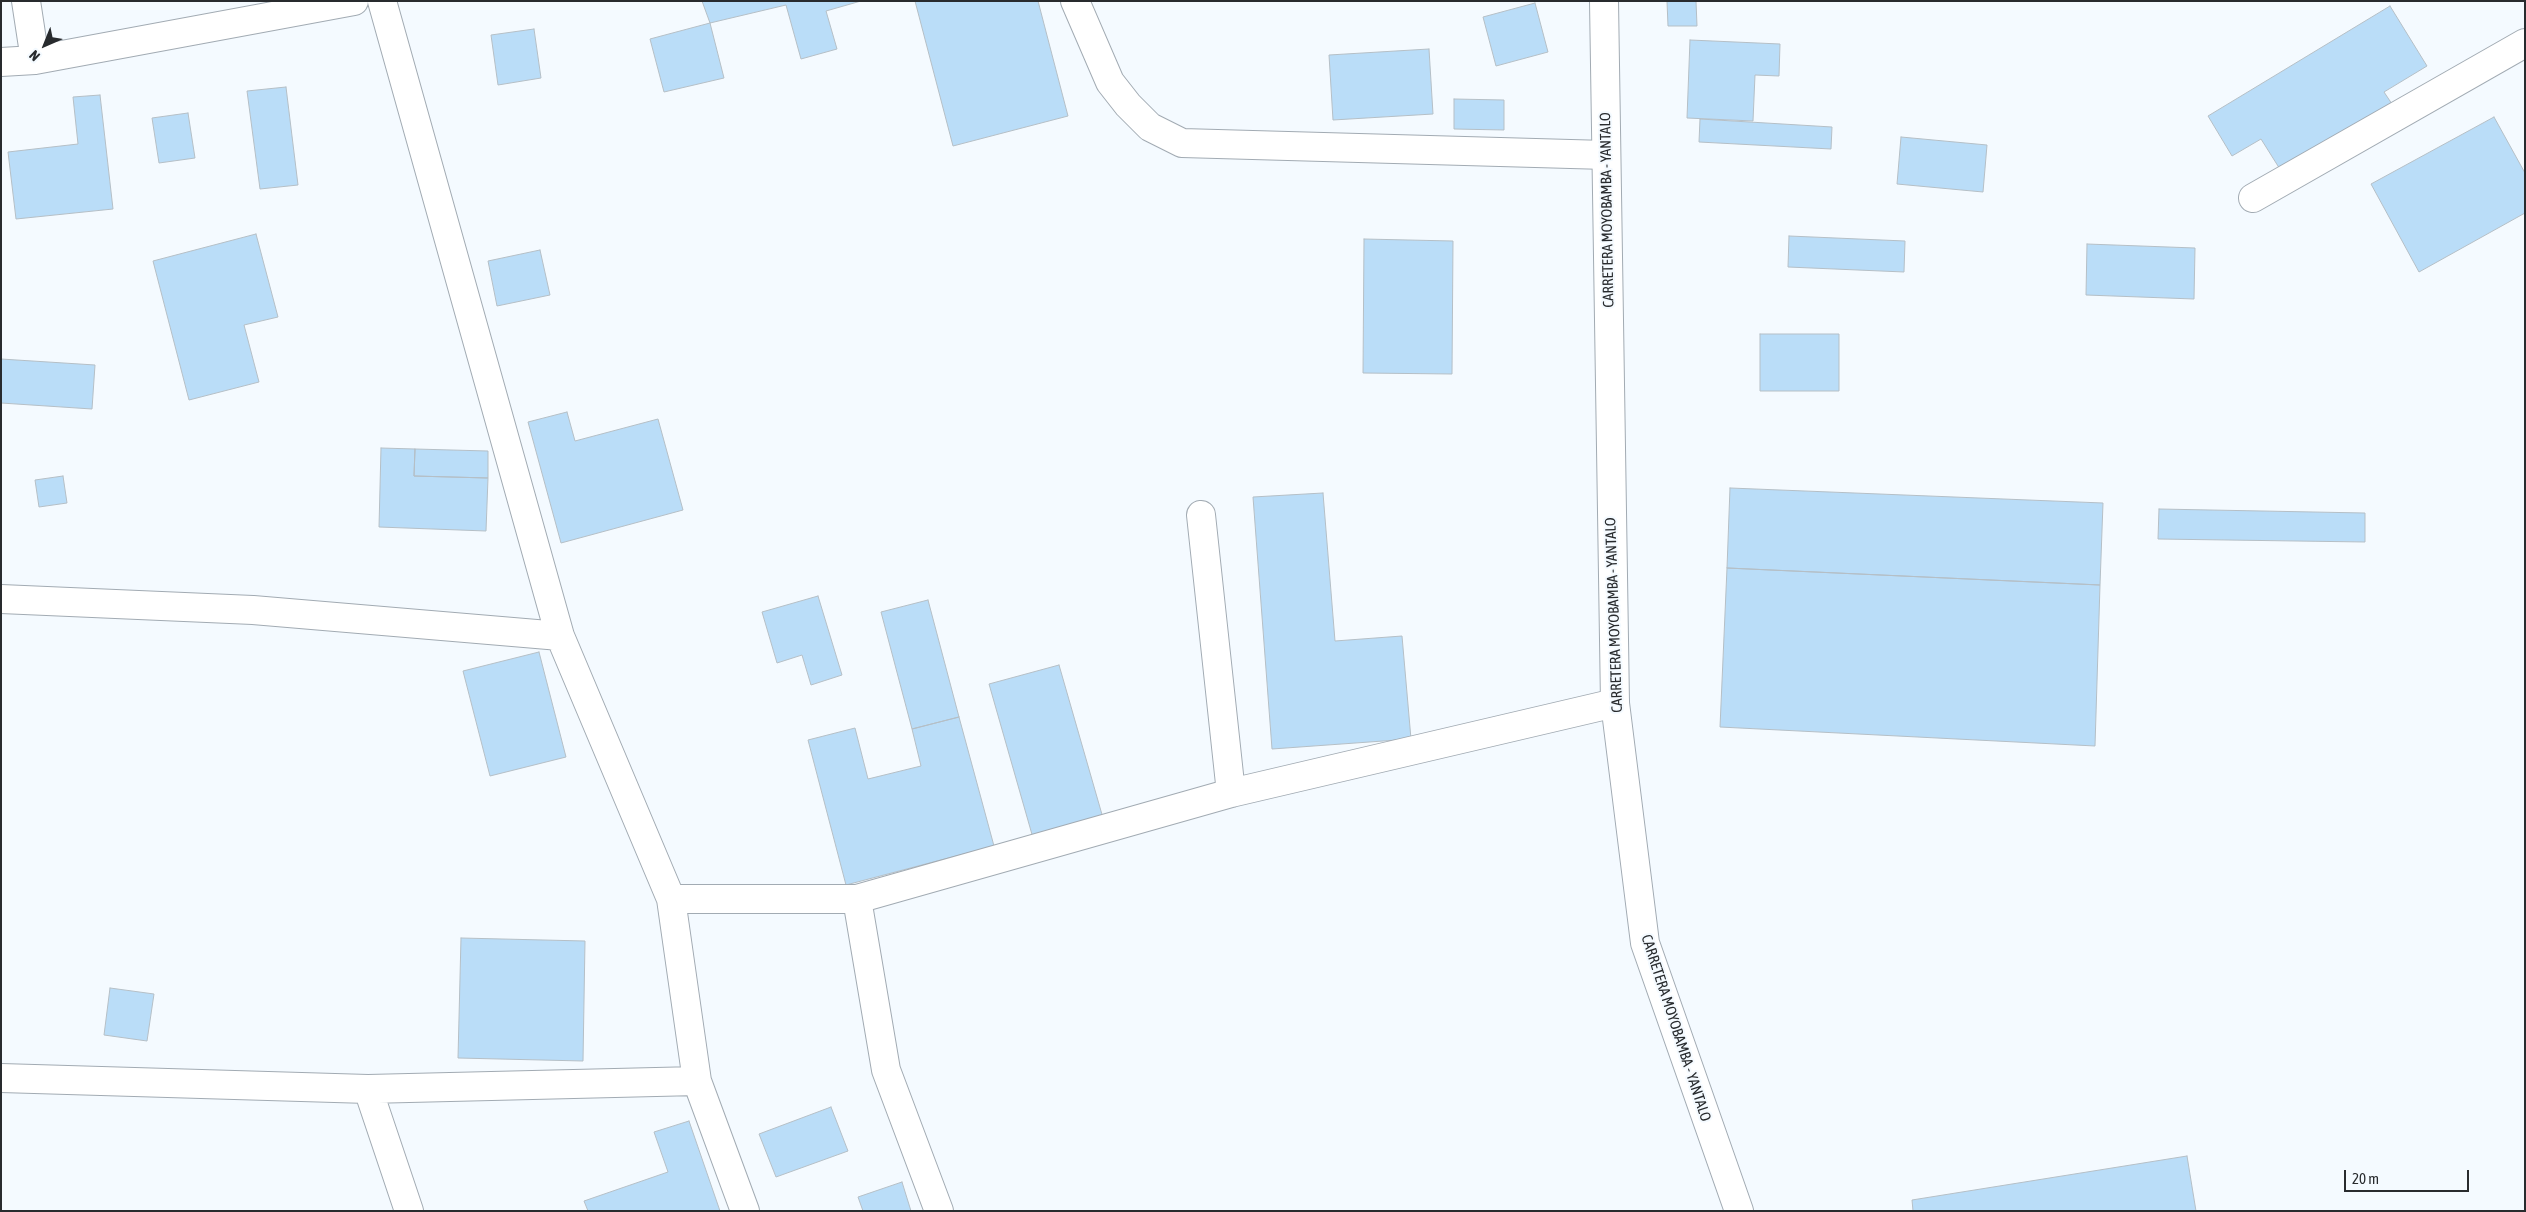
<!DOCTYPE html>
<style>
body{margin:0}
#map{position:relative;width:2526px;height:1212px;overflow:hidden;background:#f4faff;font-family:"Asap Condensed",sans-serif}
canvas{display:block}
.frame{position:absolute;inset:0;border:2px solid #282b2e;pointer-events:none}
.north{position:absolute;left:20px;top:20px;width:50px;height:50px;-webkit-text-stroke:4px #f4faff;paint-order:stroke;rotate:224deg;font-size:14px;font-weight:700;line-height:20px;text-align:center;color:#282b2e}
.north::after{content:'';display:block;margin:auto;width:18px;height:22px;background:#282b2e;clip-path:polygon(50% 0,100% 100%,50% 72%,0 100%)}
.scale{position:absolute;left:2344px;top:1170px;width:125px;height:22px;box-sizing:border-box;border:2px solid #282b2e;border-top:0;padding-left:6px;font-size:15px;line-height:18px;white-space:nowrap;color:#282b2e;-webkit-text-stroke:4px #f4faff;paint-order:stroke}
</style>
<div id="map">
<canvas width="2526" height="1212"></canvas>
<div class="frame"></div>
<div class="north">N</div>
<div class="scale">20 m</div>
</div>
<script>
const context = document.querySelector('canvas').getContext('2d');
context.lineJoin = 'round';
function fillPath(path, color) { context.fillStyle = color; context.fill(path, 'evenodd'); }
const toPath = rows => new Path2D(rows.map(r => 'M' + r).join(''));
function trace(path, color, width, dash) { context.strokeStyle = color; context.lineWidth = width; context.lineCap = dash ? 'butt' : 'round'; context.setLineDash(dash || []); context.stroke(path); }
function write(font, color, halo, rows, align = 'center') {
  context.font = font + ' "Asap Condensed",sans-serif'; context.lineWidth = 4; context.setLineDash([]); context.textBaseline = 'middle'; context.strokeStyle = halo; context.fillStyle = color; for (const [text, x, y, turn = 0] of rows) {
    context.save(); context.translate(x, y); context.rotate((+turn || 0) * Math.PI / 180); context.textAlign = isNaN(turn) ? turn : align; if (halo) context.strokeText(text, 0, 0); context.fillText(text, 0, 0); context.restore();
  }
}
const building = toPath([
 [702,1,861,1,826,11,837,49,801,59,786,5,710,23,702,1],
 [915,1,1038,1,1068,116,953,146,915,1],
 [1667,1,1696,1,1697,26,1668,26,1667,1],
 [1535,3,1548,52,1496,66,1483,17,1535,3],
 [2390,6,2427,66,2384,92,2394,107,2283,174,2261,139,2232,156,2208,116,2390,6],
 [710,23,724,78,664,92,650,39,710,23],
 [534,29,541,78,498,85,491,35,534,29],
 [1690,40,1780,44,1779,76,1755,75,1753,121,1687,118,1690,40],
 [1429,49,1433,114,1333,120,1329,55,1429,49],
 [286,87,298,185,260,189,247,91,286,87],
 [100,95,113,209,16,219,8,152,78,144,73,97,100,95],
 [1454,99,1504,100,1504,130,1454,129,1454,99],
 [188,113,195,158,159,163,152,118,188,113],
 [2494,117,2525,173,2525,213,2419,272,2371,184,2494,117],
 [1700,119,1832,127,1831,149,1699,142,1700,119],
 [1901,137,1987,145,1983,192,1897,184,1901,137],
 [256,234,278,317,244,325,259,382,189,400,153,261,256,234],
 [1789,236,1905,241,1904,272,1788,267,1789,236],
 [1364,239,1453,241,1452,374,1363,373,1364,239],
 [2087,244,2195,248,2194,299,2086,295,2087,244],
 [540,250,550,295,497,306,488,261,540,250],
 [1760,334,1839,334,1839,391,1760,391,1760,334],
 [1,359,95,365,92,409,1,403,1,359],
 [567,412,575,441,658,419,683,510,561,543,528,422,567,412],
 [381,448,415,449,414,476,488,478,486,531,379,527,381,448],
 [415,449,488,451,488,478,414,476,415,449],
 [63,476,67,503,39,507,35,480,63,476],
 [1730,488,2103,503,2100,585,1727,568,1730,488],
 [1323,493,1335,641,1402,636,1411,739,1272,749,1253,497,1323,493],
 [2159,509,2365,513,2365,542,2158,539,2159,509],
 [1727,568,2100,585,2095,746,1720,727,1727,568],
 [818,596,842,675,811,685,802,655,777,663,762,612,818,596],
 [928,600,959,717,912,729,881,612,928,600],
 [539,652,566,757,490,776,463,671,539,652],
 [1059,665,1103,818,1033,838,989,684,1059,665],
 [959,717,994,846,846,885,808,740,855,728,868,779,921,766,912,729,959,717],
 [461,938,585,941,583,1061,458,1058,461,938],
 [110,988,154,994,147,1041,104,1035,110,988],
 [831,1107,848,1151,776,1177,759,1134,831,1107],
 [689,1121,720,1211,588,1211,584,1201,668,1172,654,1132,689,1121],
 [2187,1156,2196,1211,1913,1211,1912,1200,2187,1156],
 [902,1182,911,1211,863,1211,858,1197,902,1182]
]);
fillPath(building, '#baddf8');
trace(building, '#b5bfc6', 1);
const minor = toPath([
 [26,1,35,60],
 [382,1,560,636],
 [1075,1,1110,82,1128,105,1150,127,1182,143,1606,155],
 [1,62,35,60,354,1],
 [2253,198,2525,43],
 [1201,515,1231,793],
 [1,599,253,610,560,636,671,899,697,1081,745,1211],
 [671,899,857,899,1231,793,1615,703],
 [857,899,886,1070,939,1211],
 [1,1078,368,1089,697,1081],
 [368,1089,409,1211]
]);
const major = toPath([
 [1604,1,1615,703,1645,943,1739,1211]
]);
trace(minor, '#a2abb3', 30);
trace(major, '#a2abb3', 30);
trace(minor, '#fff', 28);
trace(major, '#fff', 28);
write('15px', '#282b2e', '#f4faff', [
 ["CARRETERA MOYOBAMBA - YANTALO",1607,210,-91],
 ["CARRETERA MOYOBAMBA - YANTALO",1614,615,-92],
 ["CARRETERA MOYOBAMBA - YANTALO",1676,1028,72]
]);
</script>
